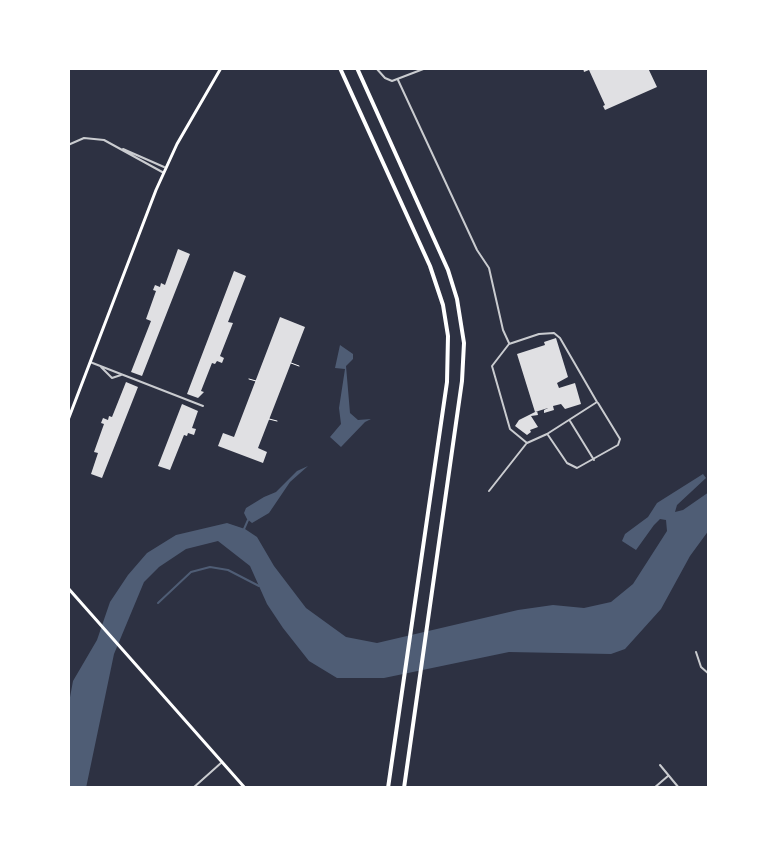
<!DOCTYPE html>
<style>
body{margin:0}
#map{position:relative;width:777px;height:856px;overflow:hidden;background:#2d3142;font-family:"IBM Plex Serif",serif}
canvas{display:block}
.frame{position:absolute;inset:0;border:70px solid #fff;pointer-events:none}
</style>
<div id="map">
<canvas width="777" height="856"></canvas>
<div class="frame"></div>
</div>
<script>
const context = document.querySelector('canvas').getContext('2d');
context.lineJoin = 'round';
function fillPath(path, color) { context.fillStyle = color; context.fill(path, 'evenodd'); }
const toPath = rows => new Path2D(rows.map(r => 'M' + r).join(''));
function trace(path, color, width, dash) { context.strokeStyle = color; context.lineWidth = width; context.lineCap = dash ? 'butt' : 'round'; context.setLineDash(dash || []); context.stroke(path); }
fillPath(toPath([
 [340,345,353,354,353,359,346,366,350,413,358,420,371,419,365,422,341,447,330,437,341,424,339,408,345,369,335,368],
 [308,466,290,482,269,513,252,523,247,519,244,513,246,508,264,497,276,492,297,471],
 [703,474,706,478,677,505,675,512,683,510,709,492,709,530,690,556,661,609,625,649,611,654,509,652,384,678,337,678,309,661,283,628,267,604,250,566,218,541,186,549,159,567,144,582,114,654,86,788,68,788,68,708,73,681,97,640,110,602,128,575,147,553,176,535,227,523,245,529,257,537,274,566,306,608,346,637,377,643,518,610,553,605,584,608,611,602,633,584,667,531,666,520,660,519,654,525,636,550,622,541,625,534,648,517,657,503]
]), '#4f5d75');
trace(toPath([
 [244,529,248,520],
 [158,603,191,572,210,567,228,570,259,586]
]), '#4f5d75', 2);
fillPath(toPath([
 [583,68,648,68,657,87,605,110,603,106,605,105,589,70,584,72],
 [178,249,190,254,142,376,131,372,151,321,146,319,156,291,153,290,155,285,160,287,161,283,165,285],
 [234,271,246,276,228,322,233,323,220,356,224,358,222,363,217,361,215,364,212,363,201,391,204,392,198,398,187,394],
 [280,317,305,327,258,448,267,452,263,463,218,446,223,433,234,437],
 [556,338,568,377,557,383,559,388,575,383,581,404,565,409,561,404,553,406,554,410,544,413,544,410,548,408,535,412,517,354,545,345,544,342],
 [126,382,138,387,102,478,91,474,98,453,94,452,104,424,101,423,103,418,108,420,109,416,112,417],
 [182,404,198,411,192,428,196,429,194,435,188,433,187,436,184,435,170,470,158,466],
 [537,411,538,415,531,416,538,427,530,430,531,432,527,435,515,426,519,420]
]), '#e0e0e3');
trace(toPath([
 [291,363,299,366],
 [249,379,256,381],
 [269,419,277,421]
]), '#fff', 1);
trace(toPath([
 [376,68,385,78,392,81,426,68],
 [398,80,477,250,489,268,503,330,509,343],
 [68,145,84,138,104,140,164,173],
 [123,149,164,167],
 [554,333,560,338,597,402,547,434,527,443,510,429,492,366,509,344,539,334,554,333],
 [90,362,203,406],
 [101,367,112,378,121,375],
 [570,421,594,460],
 [548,435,567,463,577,468,618,445,620,439,598,403],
 [489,491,526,444],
 [696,652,701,667,709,674],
 [660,765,679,788],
 [193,788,221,763],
 [654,788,668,776]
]), '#caccd0', 2);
trace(toPath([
 [68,420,156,190,177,144,221,68],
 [68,588,245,788]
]), '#fff', 3);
trace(toPath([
 [340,68,430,266,443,305,448,336,447,382,388,788],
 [357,68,448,270,457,299,464,343,462,381,404,788]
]), '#fff', 4);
</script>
